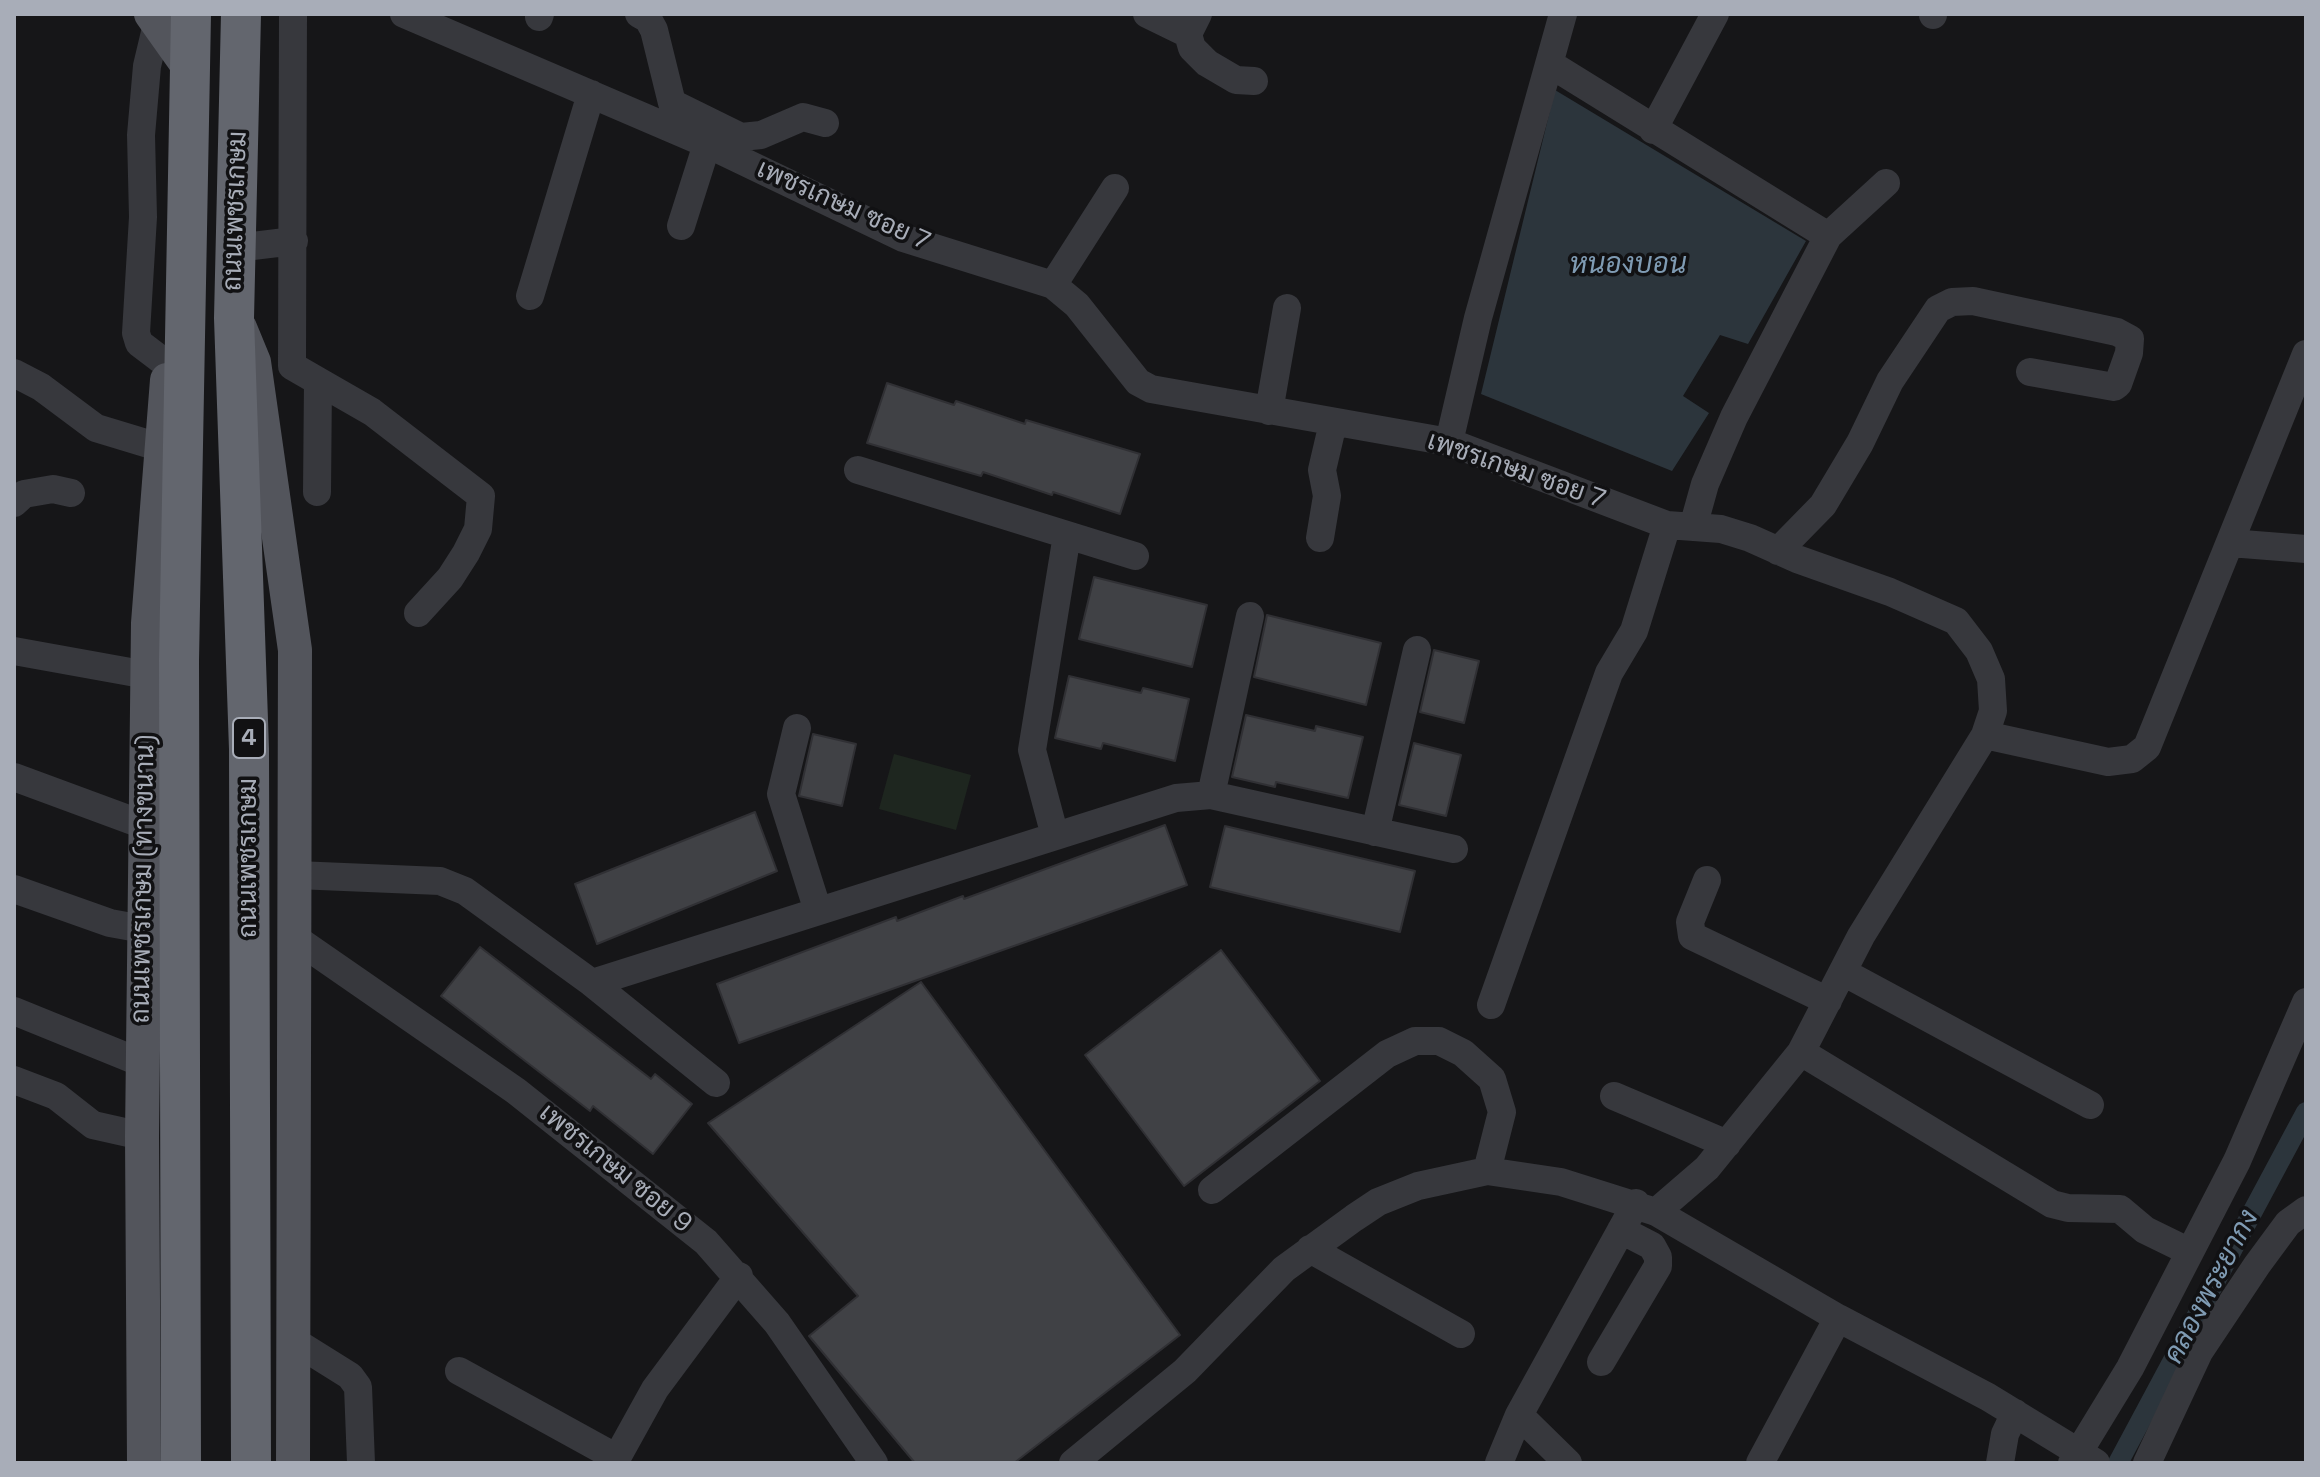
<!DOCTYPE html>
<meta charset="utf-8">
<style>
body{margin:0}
#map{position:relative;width:2320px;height:1477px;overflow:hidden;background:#161618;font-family:"Space Grotesk",sans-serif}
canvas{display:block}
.frame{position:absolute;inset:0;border:16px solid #a8adb8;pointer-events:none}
</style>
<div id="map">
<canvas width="2320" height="1477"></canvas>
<div class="frame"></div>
</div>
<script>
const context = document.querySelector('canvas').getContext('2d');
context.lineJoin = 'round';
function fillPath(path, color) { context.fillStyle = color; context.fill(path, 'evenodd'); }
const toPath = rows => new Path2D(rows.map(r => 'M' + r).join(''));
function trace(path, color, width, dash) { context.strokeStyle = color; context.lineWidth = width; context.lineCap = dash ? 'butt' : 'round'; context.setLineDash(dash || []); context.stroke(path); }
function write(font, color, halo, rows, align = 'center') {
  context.font = font + ' "Space Grotesk",Sarabun,sans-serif'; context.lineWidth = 7; context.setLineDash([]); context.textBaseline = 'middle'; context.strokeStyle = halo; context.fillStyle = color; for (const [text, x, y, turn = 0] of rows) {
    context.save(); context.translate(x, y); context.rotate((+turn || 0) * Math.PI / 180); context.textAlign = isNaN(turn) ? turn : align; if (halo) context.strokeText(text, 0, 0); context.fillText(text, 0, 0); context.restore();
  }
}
fillPath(toPath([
 [894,754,971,775,956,830,879,809]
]), '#1e261f');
fillPath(toPath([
 [1555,90,1806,241,1748,344,1720,335,1683,396,1709,413,1672,471,1481,394]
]), '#2c353c');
trace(toPath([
 [2118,1463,2306,1112]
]), '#2c353c', 20);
const building = toPath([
 [887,383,954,405,956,401,1025,424,1026,420,1140,454,1120,514,1053,492,1052,495,983,472,981,476,867,443,887,383],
 [1094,577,1207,605,1192,667,1079,639,1094,577],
 [1267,615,1381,643,1366,705,1254,677,1267,615],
 [1434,650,1479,661,1464,723,1420,712,1434,650],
 [1069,676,1141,693,1143,688,1189,699,1175,761,1103,743,1101,749,1055,738,1069,676],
 [1246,715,1315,731,1316,726,1363,737,1348,798,1276,782,1275,787,1232,777,1246,715],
 [813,734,856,744,842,806,799,796,813,734],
 [1414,743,1461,755,1446,816,1399,805,1414,743],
 [755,812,777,871,597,944,575,884,755,812],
 [1165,825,1187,885,739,1043,717,984,896,917,897,921,963,896,964,899,1165,825],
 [1225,826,1415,871,1400,932,1210,887,1225,826],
 [480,947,651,1079,655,1074,692,1104,653,1154,593,1106,590,1111,441,996,480,947],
 [1221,950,1320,1081,1184,1186,1085,1055,1221,950],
 [921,982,1180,1335,1014,1463,915,1463,809,1336,858,1296,708,1123,921,982]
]);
fillPath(building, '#404145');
trace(building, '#303034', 2);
trace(toPath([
 [293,14,292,366,318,381,317,492],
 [404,14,707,144,903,238,1053,285,1077,305,1138,382,1151,389,1449,442,1667,525,1721,529,1750,538,1797,559,1890,592,1956,621,1979,651,1991,679,1993,711,1985,735,1861,936,1801,1052,1707,1168,1656,1212],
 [639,14,648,19,654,30,672,103,741,137,761,135,803,117,825,123],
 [1147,14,1188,34],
 [1198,14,1188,34,1192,48,1207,63,1236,80,1254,81],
 [1933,15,1933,14],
 [539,17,540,14],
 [157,24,147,66,141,135,143,217,136,333,139,343,168,365],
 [1550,64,1828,236],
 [1653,130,1715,14],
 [681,226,707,144],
 [236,248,294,241],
 [1053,285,1115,188],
 [530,296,591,94],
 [14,373,41,387,96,428,162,448],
 [318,381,372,412,481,496,478,529,466,553,450,578,418,613],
 [1269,411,1287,308],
 [1449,442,1478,318,1563,14],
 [858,470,1135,556],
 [14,503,24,494,53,489,71,493],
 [1693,527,1705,484,1734,417,1828,236,1886,183],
 [1320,538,1327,496,1322,470,1333,423],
 [2230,543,2306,549],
 [1778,551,1823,505,1860,443,1890,381,1938,309,1952,302,1973,301,2117,332,2130,339,2129,353,2118,384,2114,387,2030,372],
 [14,651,147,675],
 [797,728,781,794,818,911],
 [1985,735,2108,762,2132,759,2147,747,2306,354],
 [14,777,144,825],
 [1211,795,1250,616],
 [1375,832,1417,650],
 [1055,836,1032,750,1067,535],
 [296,875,440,881,465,891,592,983,716,1083],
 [1707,880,1690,922,1692,936,1828,1001],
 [14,889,110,923,143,929],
 [295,938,516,1091,706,1242,777,1323,874,1463],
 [1843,972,2090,1105],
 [592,983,1176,798,1211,795,1454,849],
 [1491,1005,1609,673,1634,631,1667,525],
 [14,1011,142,1063],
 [1801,1052,2052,1204,2068,1208,2120,1209,2145,1230,2190,1252],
 [14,1080,56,1096,93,1125,142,1136],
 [1614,1096,1727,1144],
 [1212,1190,1387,1054,1415,1041,1439,1041,1463,1053,1492,1079,1502,1112,1487,1171],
 [1310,1249,1461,1334],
 [294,1341,350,1376,358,1387,361,1463],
 [1601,1362,1658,1266,1658,1257,1652,1246,1621,1230],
 [459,1371,617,1458],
 [1519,1415,1568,1463],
 [614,1463,655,1389,739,1276],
 [1073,1463,1185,1371,1284,1269,1354,1218,1378,1202,1418,1186,1487,1171,1561,1182,1656,1212,1838,1318,1988,1397,2096,1463],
 [1499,1463,1519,1415,1636,1203],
 [1760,1463,1838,1318],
 [2000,1463,2005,1434,2015,1413],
 [2072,1463,2130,1368,2237,1161,2306,1002],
 [2147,1463,2199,1352,2257,1265,2288,1223,2306,1210]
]), '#37383d', 28);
trace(toPath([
 [151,14,190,69],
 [240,328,254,362,295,650,293,1463],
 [144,1463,142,1136,148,623,167,380]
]), '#53555c', 34);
trace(toPath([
 [241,14,234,318,249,749,251,1463],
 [181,1463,179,660,191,14]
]), '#63666e', 40);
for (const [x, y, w] of [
 [249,738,32]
]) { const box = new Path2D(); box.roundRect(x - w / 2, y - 20, w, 40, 6); context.fillStyle = '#111113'; context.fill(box); trace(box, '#a8adb8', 2); }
write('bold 24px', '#a8adb8', null, [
 ["4",249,738]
]);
write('26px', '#a8adb8', '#111113', [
 ["เพชรเกษม ซอย 7",843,206,24],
 ["ถนนเพชรเกษม",236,211,-88],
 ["เพชรเกษม ซอย 7",1516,471,19],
 ["ถนนเพชรเกษม",249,858,-90],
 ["ถนนเพชรเกษม (ทางขนาน)",144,879,-89],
 ["เพชรเกษม ซอย 9",615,1169,39]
]);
write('italic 28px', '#7f9bb3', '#111113', [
 ["หนองบอน",1628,265],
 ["คลองพระยากง",2212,1287,-62]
]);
</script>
